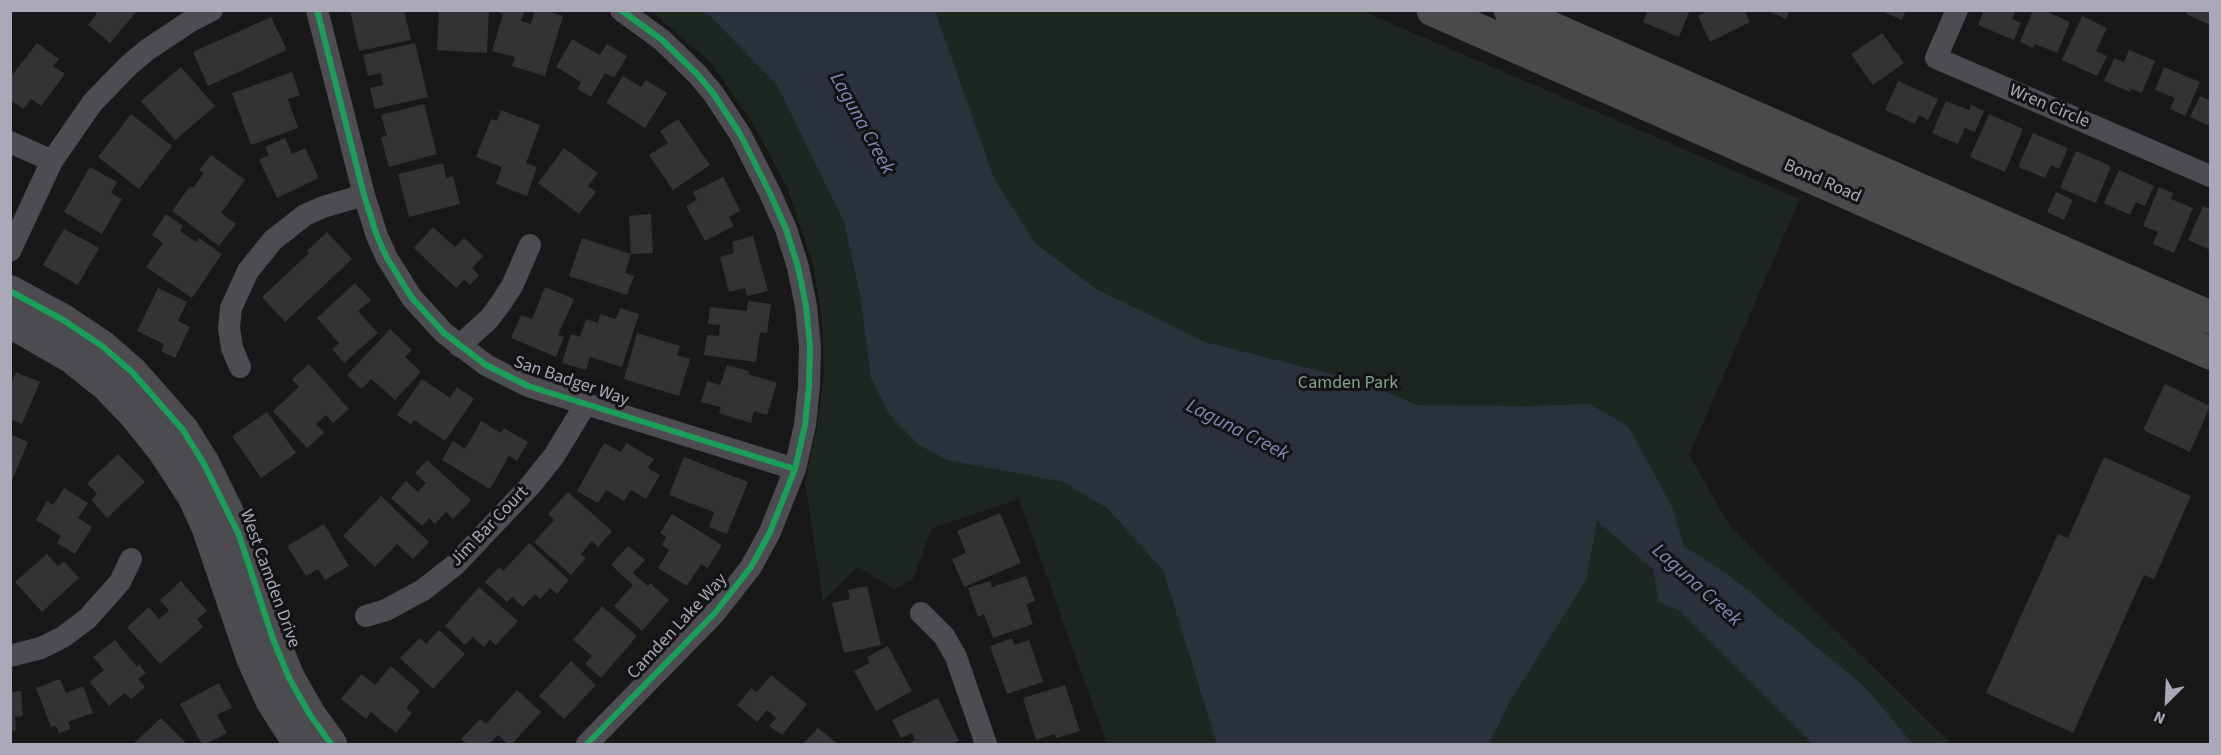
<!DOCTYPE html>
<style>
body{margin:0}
#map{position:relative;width:2221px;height:755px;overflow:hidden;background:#181819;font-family:"Source Sans 3",sans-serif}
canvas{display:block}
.frame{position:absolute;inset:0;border:12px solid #a9a9ba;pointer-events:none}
.north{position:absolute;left:2137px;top:671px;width:60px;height:60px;-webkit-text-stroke:4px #131215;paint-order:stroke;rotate:204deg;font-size:16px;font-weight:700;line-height:24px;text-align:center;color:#a9a9ba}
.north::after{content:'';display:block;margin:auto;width:21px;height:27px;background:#a9a9ba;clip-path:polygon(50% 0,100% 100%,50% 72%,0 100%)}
</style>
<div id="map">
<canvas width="2221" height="755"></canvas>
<div class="frame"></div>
<div class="north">N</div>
</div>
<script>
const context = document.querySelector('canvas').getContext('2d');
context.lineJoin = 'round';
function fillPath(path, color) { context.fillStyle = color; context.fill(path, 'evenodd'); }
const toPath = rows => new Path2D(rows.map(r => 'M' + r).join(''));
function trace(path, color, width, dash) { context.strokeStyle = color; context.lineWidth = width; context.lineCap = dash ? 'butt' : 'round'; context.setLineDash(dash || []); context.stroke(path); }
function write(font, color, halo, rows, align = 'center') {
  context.font = font + ' "Source Sans 3",sans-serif'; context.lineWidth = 6; context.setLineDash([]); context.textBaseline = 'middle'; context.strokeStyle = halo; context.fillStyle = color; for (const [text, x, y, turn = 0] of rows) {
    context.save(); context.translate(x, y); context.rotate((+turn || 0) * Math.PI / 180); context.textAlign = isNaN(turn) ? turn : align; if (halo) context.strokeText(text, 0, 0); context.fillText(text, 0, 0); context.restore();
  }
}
fillPath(toPath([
 [651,11,1362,11,1800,199,1689,455,1730,526,1951,744,1107,744,1019,499,932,528,913,579,894,589,858,567,823,601,805,482,817,428,824,372,822,318,813,264,788,189,750,119,710,62]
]), '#1e2621');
fillPath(toPath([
 [702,11,935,11,994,178,1036,244,1096,289,1205,342,1359,381,1417,405,1529,406,1589,404,1628,426,1672,507,1684,546,1730,576,1864,686,1913,744,1813,744,1680,611,1659,602,1653,569,1597,521,1586,580,1510,701,1489,744,1217,744,1163,570,1108,509,1064,482,947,460,919,445,889,414,871,378,860,294,844,222,777,85,711,17]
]), '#2a303c');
fillPath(toPath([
 [92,10,138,10,110,43,88,25,97,14],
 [350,10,404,10,411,40,359,51],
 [439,10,489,10,487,53,437,50],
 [493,10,525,10,521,21,531,24,535,10,545,10,563,16,545,76,512,66,515,57,492,51,503,14],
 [1648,10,1690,10,1679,37,1643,22],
 [1709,10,1744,10,1750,22,1710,42,1698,16],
 [1766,10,1790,10,1786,19],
 [1879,10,1906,10,1902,20],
 [1984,10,2016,10,2012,19,2021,23,2014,40,1978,25],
 [2033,10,2043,10,2070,22,2057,53,2035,44,2033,48,2020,42],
 [2188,10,2210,10,2210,25,2186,14],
 [2082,16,2107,28,2096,51,2107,56,2097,76,2062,60],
 [271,17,287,50,208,86,193,52],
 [1882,33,1904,63,1873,85,1851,54],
 [572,39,600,55,607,44,627,56,614,78,605,73,591,97,577,89,581,82,556,67],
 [37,43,59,59,53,66,65,74,41,106,31,99,23,109,10,100,10,78],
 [415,43,428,97,375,109,370,88,383,85,381,73,368,76,363,55],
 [2129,50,2155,61,2142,93,2131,89,2130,92,2104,81,2114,58,2124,62],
 [181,67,215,106,175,140,141,101],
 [2164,67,2200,82,2185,116,2170,109,2175,98,2155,90],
 [292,72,300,95,288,99,298,128,251,145,232,93],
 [623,76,641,87,646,80,667,93,645,128,606,103],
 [1898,81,1938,99,1928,120,1919,115,1915,124,1885,110],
 [2200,96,2209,100,2210,96,2210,126,2190,117],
 [1946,101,1969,110,1971,105,1984,111,1975,132,1965,128,1958,144,1932,133],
 [424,104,437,154,389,167,381,137,387,136,381,115],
 [501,110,540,125,526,163,537,167,527,196,496,184,502,167,476,157,491,119,497,121],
 [131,114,172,146,139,189,98,157],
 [1989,114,2023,129,2005,172,1970,157],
 [678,119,710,165,673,190,649,155,668,143,660,131],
 [2033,133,2068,148,2059,169,2051,165,2045,178,2018,167],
 [285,138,292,154,305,148,319,178,277,198,259,160,269,155,265,147],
 [564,148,598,173,588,186,596,192,579,214,538,183],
 [2076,151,2111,166,2096,203,2060,188],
 [211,155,245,180,221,213,236,224,219,246,172,211,190,186,193,188,204,173,199,170],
 [443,163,446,178,453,176,460,204,409,217,398,174],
 [90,167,117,182,111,193,122,199,102,234,64,212],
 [2119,170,2154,186,2145,206,2136,202,2130,215,2104,203],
 [723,177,740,211,729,217,734,226,705,241,686,206,697,200,693,192],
 [2159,187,2173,193,2171,199,2193,208,2174,253,2153,244,2158,232,2143,226],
 [2056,192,2073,200,2064,220,2047,212],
 [2203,206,2210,209,2210,250,2188,240],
 [166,214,183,226,180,231,196,242,199,238,222,254,192,298,146,267,163,243,152,235],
 [651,214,653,253,631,254,629,216],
 [433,227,455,247,464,238,483,256,472,268,479,275,470,285,464,280,456,288,414,248],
 [64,229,99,248,78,285,43,265],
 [327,232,352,259,285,322,262,297,309,253,307,251],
 [753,236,768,291,747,296,745,288,729,292,720,257,734,253,732,242],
 [582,238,631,254,625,273,634,276,627,295,569,276],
 [355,283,371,300,358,311,378,333,344,363,332,349,339,343,317,318],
 [545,287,574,299,558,335,564,337,556,357,511,338,521,315,532,319],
 [158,288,187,302,178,321,190,327,175,358,161,351,164,344,137,331],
 [748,301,771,304,767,333,760,332,756,362,704,355,707,335,719,336,720,325,708,324,710,307,747,311],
 [620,308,639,314,622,367,590,357,586,370,562,363,571,334,580,337,586,319,598,323,600,314,616,319],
 [390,329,412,350,405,357,421,372,395,400,371,379,362,389,347,375],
 [637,333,680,346,677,355,690,359,679,396,624,379],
 [309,364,349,409,333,423,326,415,316,424,324,433,307,448,273,411,299,387,292,379],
 [727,365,749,371,748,374,777,383,767,415,754,411,751,423,719,413,721,407,701,402,707,381,720,385],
 [16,372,40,382,22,424,10,419,10,385],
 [422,379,450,398,457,387,474,399,445,441,414,420,411,424,397,415],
 [2165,384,2210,406,2190,452,2143,430],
 [267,412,296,453,261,478,232,436],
 [481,421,501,433,504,428,528,442,517,461,509,456,490,489,442,460,453,441,465,449],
 [10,434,28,442,11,483,10,483],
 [604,443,621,452,626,443,654,459,648,468,660,475,646,499,631,490,624,501,606,490,598,503,577,491],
 [118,454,145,482,107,518,91,500,97,494,87,483],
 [684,457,748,482,727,534,709,527,714,512,669,495],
 [2104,457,2191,496,2154,579,2144,575,2073,733,1986,693,2058,534,2068,538],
 [427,460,471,500,453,519,446,512,435,524,429,518,422,526,391,498,406,481,418,492,426,483,415,473],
 [64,488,88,503,78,518,92,527,75,554,57,543,61,536,36,520,47,501,53,505],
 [568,492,612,531,598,547,592,541,581,554,586,558,571,575,534,542,554,520,548,514],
 [381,496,429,542,413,559,397,544,375,567,343,536],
 [1000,513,1021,563,964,587,952,559,966,553,957,531],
 [672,514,722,545,708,568,701,564,687,586,658,568,669,550,662,545,666,537,660,533],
 [324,524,349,566,325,580,318,569,306,576,287,546],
 [529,543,569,580,557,594,550,588,540,599,535,594,523,607,512,597,507,602,485,582,499,567,503,571],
 [628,546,645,560,633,573,648,586,650,583,669,600,642,631,614,606,633,585,611,565],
 [47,554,58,566,64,561,79,578,42,612,15,582],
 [1026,576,1035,601,1026,604,1033,624,993,638,984,614,978,617,968,588,990,581,992,587],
 [181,581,207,611,197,619,203,627,160,664,127,627,149,607,159,619,169,611,160,600],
 [867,586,881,645,844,653,832,603,850,599,848,590],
 [479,587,518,621,496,645,490,640,484,647,473,637,465,645,445,626],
 [602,606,637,636,601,678,585,664,592,656,573,640],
 [439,630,465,654,433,689,400,658,420,638,426,644],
 [1012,638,1014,645,1029,640,1043,682,1007,694,990,646],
 [115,640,137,667,139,664,146,673,138,679,145,687,131,699,125,693,109,706,90,682,104,670,93,657],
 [888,646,912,691,876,711,854,671,870,663,867,657],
 [571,661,596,685,564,719,539,696],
 [391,666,420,691,406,708,412,713,396,733,371,712,366,719,341,699,362,674,375,685],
 [771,675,807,704,782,735,769,726,776,718,767,710,757,722,737,705,751,688,757,692],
 [60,679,66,693,83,686,93,713,68,722,71,729,59,733,56,726,51,727,36,688],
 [219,683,232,708,217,715,227,733,206,744,202,744,180,704],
 [1065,685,1080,731,1056,738,1055,734,1036,740,1023,698],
 [517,690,541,712,512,744,508,744,498,735,489,744,467,744,461,739,480,719,486,724],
 [21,691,23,716,15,717,16,730,10,731,10,692],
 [938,698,959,741,952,744,906,744,915,740,912,733,901,738,892,720],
 [161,718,187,744,133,744],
 [818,728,838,744,803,744]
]), '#333335');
trace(toPath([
 [317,10,364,195,377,236,387,258,412,298,444,333,486,365,528,386,795,469],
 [1957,10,1936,58,2210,176],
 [10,142,52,161],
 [10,251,52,161,93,102,128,66,147,50,189,22,212,10],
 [459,346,489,319,501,303,512,286,530,245],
 [240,367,232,348,229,328,231,308,248,271,273,240,305,215,323,207,364,195],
 [921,613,944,636,956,657,986,744],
 [366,616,386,610,423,590,456,564,529,487,554,456,585,405],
 [10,656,41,648,63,637,87,619,120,582,131,559],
 [587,744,714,614,751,567,770,532,795,469,805,425,809,386,810,346,806,306,798,267,786,229,769,191,740,134,713,93,697,74,662,40,621,10]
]), '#4d4c52', 22);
trace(toPath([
 [10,291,63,320,102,346,132,372,183,430,204,464,239,535,273,639,289,678,310,715,331,744],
 [10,322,71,357,106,385,134,414,163,450,193,496,207,526,252,658,271,700,299,744]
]), '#4b4b50', 32);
trace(toPath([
 [1433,10,2210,353],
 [1510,10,2210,317]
]), '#4a4a4d', 33);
trace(toPath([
 [317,10,364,195,377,236,387,258,412,298,444,333,486,365,528,386,795,469],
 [10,291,63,320,102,346,132,372,183,430,204,464,239,535,273,639,289,678,310,715,331,744],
 [587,744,714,614,751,567,770,532,795,469,805,425,809,386,810,346,806,306,798,267,786,229,769,191,740,134,713,93,697,74,662,40,621,10]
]), '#1a9f57', 6);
write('18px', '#a9a9ba', '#131215', [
 ["Wren Circle",2049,107,23],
 ["Bond Road",1822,182,24],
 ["San Badger Way",571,382,19],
 ["Jim Bar Court",490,527,-46],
 ["West Camden Drive",269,579,70],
 ["Camden Lake Way",678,627,-47]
]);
write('18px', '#7fa78c', '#131215', [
 ["Camden Park",1348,384]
]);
write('italic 20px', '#7e8db7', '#131215', [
 ["Laguna Creek",861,124,61],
 ["Laguna Creek",1237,431,27],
 ["Laguna Creek",1696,586,42]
]);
</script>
